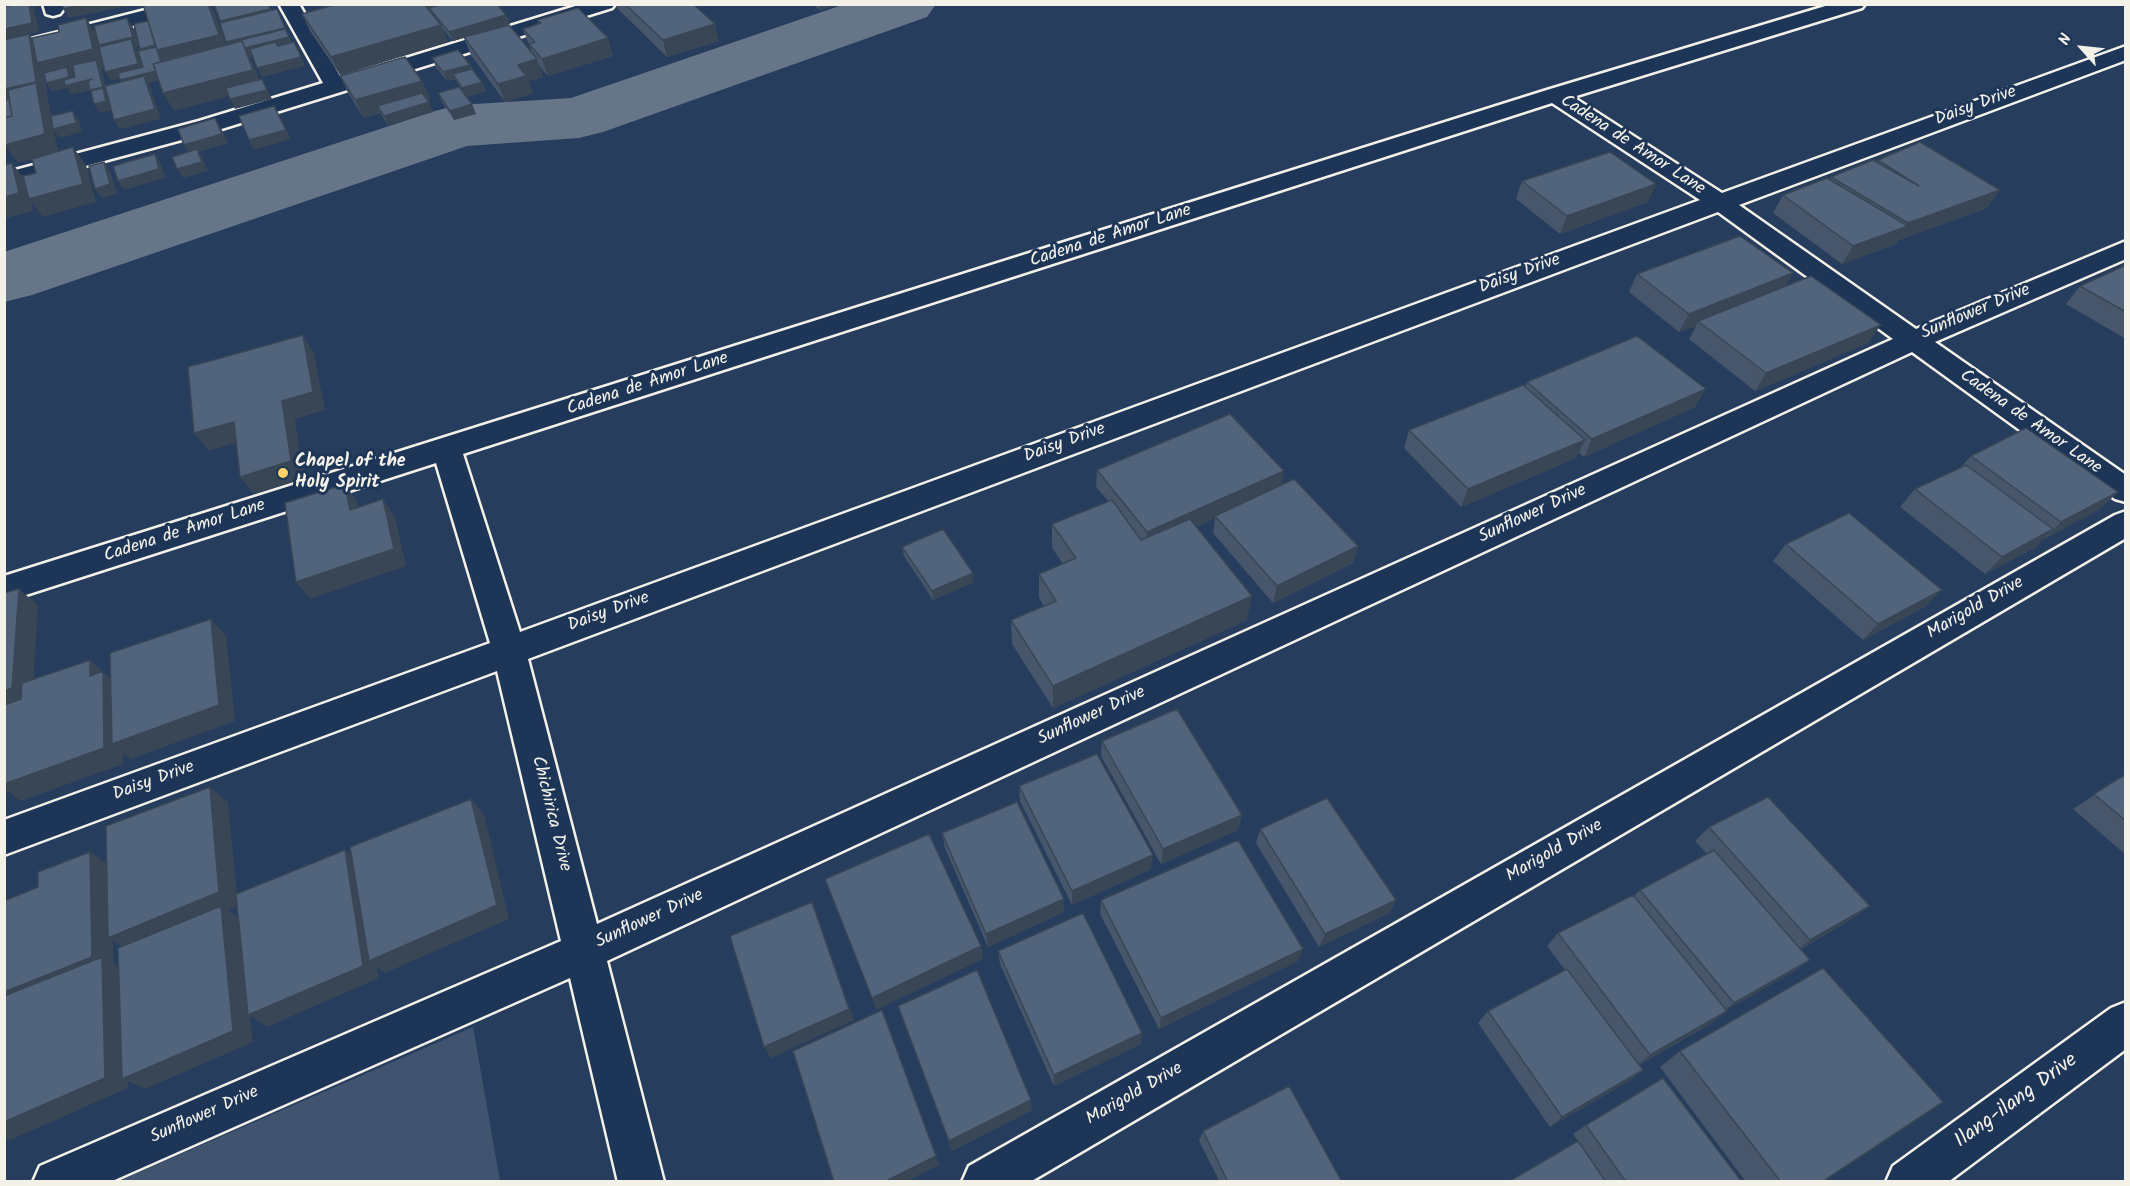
<!DOCTYPE html>
<style>
body{margin:0}
#map{position:relative;width:2130px;height:1186px;overflow:hidden;background:#263d5d;font-family:Kalam,sans-serif}
canvas{display:block}
.frame{position:absolute;inset:0;border:6px solid #f4f1e8;pointer-events:none}
.north{position:absolute;left:2052px;top:18px;width:60px;height:60px;-webkit-text-stroke:4px #1d3557;paint-order:stroke;rotate:297deg;font-size:16px;font-weight:700;line-height:24px;text-align:center;color:#f4f1e8}
.north::after{content:'';display:block;margin:auto;width:21px;height:27px;background:#f4f1e8;clip-path:polygon(50% 0,100% 100%,50% 72%,0 100%)}
</style>
<div id="map">
<canvas width="2130" height="1186"></canvas>
<div class="frame"></div>
<div class="north">N</div>
</div>
<script>
const context = document.querySelector('canvas').getContext('2d');
context.lineJoin = 'round';
function fillPath(path, color) { context.fillStyle = color; context.fill(path, 'evenodd'); }
const toPath = rows => new Path2D(rows.map(r => 'M' + r).join(''));
function trace(path, color, width, dash) { context.strokeStyle = color; context.lineWidth = width; context.lineCap = dash ? 'butt' : 'round'; context.setLineDash(dash || []); context.stroke(path); }
function write(font, color, halo, rows, align = 'center') {
  context.font = font + ' Kalam,sans-serif'; context.lineWidth = 6; context.setLineDash([]); context.textBaseline = 'middle'; context.strokeStyle = halo; context.fillStyle = color; for (const [text, x, y, turn = 0] of rows) {
    context.save(); context.translate(x, y); context.rotate((+turn || 0) * Math.PI / 180); context.textAlign = isNaN(turn) ? turn : align; if (halo) context.strokeText(text, 0, 0); context.fillText(text, 0, 0); context.restore();
  }
}
fillPath(toPath([
 [473,1027,500,1181,119,1181]
]), '#40546f');
fillPath(toPath([
 [845,4,936,4,927,17,603,132,579,138,467,146,32,295,4,302,4,252,435,111,459,105,571,98,845,4]
]), '#677588');
const street = toPath([
 [43,4,63,4,63,10,60,14,53,16,46,14,43,4],
 [169,4,205,4,202,8,4,59,4,46,169,4],
 [279,4,299,4,341,78,582,4,615,4,612,8,215,131,4,188,4,173,199,121,323,83,279,4],
 [1832,4,1865,4,1862,8,1573,97,1722,193,2126,46,2126,60,1739,205,1916,329,2126,241,2126,259,1935,342,2126,475,2126,502,2115,499,1912,352,607,961,664,1182,618,1182,570,978,110,1182,33,1182,40,1166,561,941,497,671,4,855,4,820,490,643,436,463,4,602,4,576,1547,90,1832,4],
 [1552,103,1700,200,520,632,463,454,1552,103],
 [1718,212,1893,339,597,924,528,659,1718,212],
 [2126,511,2126,538,1030,1182,962,1182,969,1166,2115,515,2126,511],
 [2126,1002,2126,1049,1948,1182,1886,1182,1893,1166,2111,1008,2126,1002]
]);
trace(street, '#f4f1e8', 5);
fillPath(street, '#1d3557');
fillPath(toPath([
 [337,4,498,4,497,5,506,15,510,24,473,35,532,53,523,29,539,24,537,20,613,56,548,76,539,66,543,77,528,81,533,93,505,102,471,55,464,38,453,41,442,28,448,42,340,75,310,31,302,14],
 [616,4,693,4,719,41,667,57,618,9],
 [813,4,838,4,820,10],
 [432,58,470,65,486,91,466,97,476,114,454,120,442,102,438,93,463,92,455,79,447,81,436,67],
 [340,76,422,81,430,98,426,99,433,112,388,125,380,113,364,118,348,93],
 [1878,160,1987,208,1899,240,1896,244,1842,264,1773,213,1783,195,1830,179,1831,177,1876,162],
 [1522,181,1648,202,1560,234,1516,199],
 [2126,265,2126,339,2066,304,2080,286],
 [1793,273,1785,286,1868,343,1755,391,1689,339,1696,326,1679,332,1629,292,1637,274],
 [1527,382,1695,407,1584,457,1578,452,1576,458,1461,507,1404,448,1409,430,1525,386],
 [1971,456,2118,492,2100,509,2043,539,2036,547,1985,574,1900,507,1915,489,1961,467],
 [1097,470,1284,471,1281,485,1358,546,1353,563,1273,603,1213,533,1215,518,1196,527,1247,620,1053,708,1012,644,1011,620,1044,606,1039,598,1039,574,1063,564,1052,548,1052,524,1108,501,1096,487],
 [1786,544,1926,606,1863,640,1773,561],
 [902,547,974,582,933,600,904,556],
 [1102,741,1242,815,1238,830,1161,864,1101,756],
 [2126,774,2126,855,2073,809],
 [1019,786,1151,869,1072,905,1020,801],
 [1709,827,1870,906,1852,919,1801,949,1810,960,1793,972,1726,1010,1727,1011,1712,1023,1639,1065,1643,1070,1629,1081,1550,1127,1478,1023,1488,1011,1565,970,1547,946,1558,933,1634,896,1640,890,1707,854,1695,841],
 [1260,829,1396,900,1389,913,1319,947,1256,843],
 [942,833,1064,899,1064,912,988,947,945,848],
 [1101,900,1298,961,1159,1029,1100,914],
 [998,951,1141,1044,1054,1086,1000,964],
 [898,1006,1032,1110,952,1151],
 [1680,1051,1822,1182,1746,1182,1660,1067],
 [1586,1125,1742,1182,1508,1182,1578,1141,1573,1134],
 [1203,1131,1342,1182,1220,1182,1199,1141]
]), '#47566a');
fillPath(toPath([
 [6,4,33,4,39,32,4,39,4,5],
 [87,4,137,4,69,18,63,9],
 [208,4,210,4,212,7,229,52,166,79,149,83,161,119,120,129,114,120,126,89,120,80,161,70,146,58,140,49],
 [268,4,269,4,275,18,225,30,220,21],
 [819,4,838,4,820,10],
 [277,9,294,46,250,57,263,87,174,111,163,93,231,51,226,42],
 [506,15,510,24,453,41,449,32],
 [86,18,97,35,127,18,133,27,139,46,136,47,144,73,111,81,105,72,104,67,101,67,112,110,100,113,94,104,96,99,90,90,94,89,71,95,67,88,52,92,46,83,45,74,48,99,54,129,73,111,79,120,82,132,60,138,54,131,58,152,18,163,5,145,4,89,29,34,41,51],
 [98,68,92,79,75,83,72,75],
 [715,24,719,41,667,57,663,40],
 [441,25,448,42,340,75,331,57],
 [608,38,613,56,548,76,542,59],
 [294,42,305,66,262,77,257,68],
 [537,59,543,77,528,81,533,93,505,102,498,84,518,65],
 [470,65,473,74,453,74,455,79,447,81,443,72],
 [262,79,272,99,235,109,230,99],
 [422,81,430,98,381,113,377,106,380,113,364,118,355,100],
 [482,82,486,91,466,97,462,88],
 [429,102,433,112,388,125,384,116],
 [472,104,476,114,454,120,450,111],
 [274,106,291,139,254,150,249,140],
 [215,118,221,128,228,143,199,152,203,159,208,171,183,178,177,169,189,155,184,145],
 [73,147,86,165,96,202,43,217,31,202,33,211,4,219,4,197,12,163,26,181],
 [155,154,161,164,165,178,124,190,118,181],
 [104,162,110,171,117,194,102,198,95,189],
 [1656,184,1648,202,1560,234,1567,216],
 [2000,190,1987,208,1899,240,1896,244,1842,264,1853,246,1905,227,1908,223],
 [1793,273,1782,291,1698,321,1696,326,1679,332,1689,314],
 [1881,325,1868,343,1755,391,1766,373],
 [303,335,314,353,325,410,295,419,304,478,254,494,240,477,282,401],
 [1706,389,1695,407,1584,457,1592,439],
 [234,422,247,439,209,451,194,433],
 [1585,440,1576,458,1461,507,1468,489],
 [1284,471,1280,488,1215,516,1215,518,1146,549,1147,532],
 [345,484,357,502,362,528,350,510],
 [2118,492,2100,509,2044,540,2061,522],
 [383,499,395,517,406,566,310,599,296,582],
 [2053,529,2036,547,1985,574,2002,557],
 [1358,546,1353,563,1273,603,1277,586],
 [973,573,974,582,933,600,932,591],
 [19,589,38,605,32,704,4,714,4,691],
 [1942,590,1926,606,1863,640,1878,624],
 [1252,596,1247,620,1053,708,1053,686],
 [211,619,226,636,235,721,131,759,123,753,123,764,21,801,4,789,4,784,90,676,90,660,121,688],
 [210,787,228,802,238,906,228,910,240,919,345,850,360,864,471,799,484,814,509,919,385,973,377,967,379,978,267,1027,250,1016,253,1042,145,1089,128,1081,128,1088,10,1140,4,1138,4,992,90,852,111,866],
 [113,941,130,951,124,970,114,964],
 [1242,815,1238,830,1161,864,1163,849],
 [1153,855,1151,869,1072,905,1072,891],
 [1064,899,1064,912,988,947,986,934],
 [1396,900,1389,913,1319,947,1325,934],
 [812,902,854,1020,771,1058,764,1047],
 [1870,906,1852,919,1793,953,1810,940],
 [981,946,983,959,876,1010,872,998],
 [1303,949,1298,961,1159,1029,1161,1018],
 [1810,960,1793,972,1718,1015,1734,1003],
 [1727,1011,1712,1023,1636,1066,1650,1055],
 [1142,1033,1141,1044,1054,1086,1054,1075],
 [1643,1070,1629,1081,1550,1127,1562,1117],
 [1031,1100,1032,1110,952,1151,949,1141],
 [936,1156,939,1165,905,1182,884,1182]
]), '#394656');
const building = toPath([
 [16,4,29,4,32,23,4,29,4,7,16,4],
 [63,4,87,4,63,9,63,4],
 [143,4,208,4,219,35,157,50,143,4],
 [214,4,268,4,270,9,220,21,214,4],
 [337,4,424,4,441,25,331,57,302,14,337,4],
 [425,4,438,4,428,7,425,4],
 [443,4,467,4,467,5,471,4,497,4,506,15,449,32,429,8,443,4],
 [625,4,693,4,715,24,663,40,625,4],
 [578,8,608,38,542,59,529,44,535,42,523,29,541,23,537,20,578,8],
 [277,9,285,28,226,42,220,23,277,9],
 [86,18,93,49,37,63,32,38,59,32,58,25,86,18],
 [127,18,133,37,99,45,94,26,127,18],
 [148,21,155,45,140,49,134,24,148,21],
 [509,25,537,59,518,65,526,76,498,84,464,37,509,25],
 [285,29,289,37,245,48,242,41,165,61,165,59,285,29],
 [29,34,36,82,4,89,4,40,29,34],
 [131,39,138,64,105,72,99,47,131,39],
 [242,41,253,70,163,93,153,64,242,41],
 [275,42,278,46,294,42,301,57,257,68,250,49,275,42],
 [156,47,161,62,153,64,156,71,120,80,118,73,143,67,138,51,156,47],
 [458,50,470,65,443,72,432,58,458,50],
 [405,57,422,81,355,100,340,76,405,57],
 [96,60,103,87,90,90,88,81,92,79,65,86,64,80,75,77,73,65,96,60],
 [67,67,69,77,46,83,44,73,67,67],
 [472,69,482,82,462,88,453,74,472,69],
 [144,76,155,109,114,120,105,86,144,76],
 [262,79,267,90,230,99,226,88,262,79],
 [36,83,45,134,5,145,4,118,12,116,8,90,36,83],
 [459,87,472,104,450,111,438,93,459,87],
 [103,88,106,101,94,104,91,91,103,88],
 [422,93,429,102,384,116,377,106,422,93],
 [9,99,12,116,4,118,4,101,9,99],
 [274,106,286,130,249,140,239,116,274,106],
 [73,111,76,123,53,129,51,116,73,111],
 [215,118,222,134,184,145,178,129,215,118],
 [1920,142,2000,190,1908,223,1831,177,1873,160,1919,186,1878,160,1920,142],
 [73,147,83,184,29,199,23,176,36,173,32,159,73,147],
 [197,149,202,162,177,169,172,157,197,149],
 [1610,152,1656,184,1567,216,1522,181,1610,152],
 [155,154,159,169,118,181,113,166,155,154],
 [104,162,110,184,95,189,89,166,104,162],
 [12,163,19,193,4,197,4,165,12,163],
 [1827,178,1908,226,1853,246,1783,195,1827,178],
 [1740,236,1793,273,1689,314,1637,274,1740,236],
 [2126,265,2126,312,2080,286,2126,265],
 [1811,276,1881,325,1766,373,1698,321,1811,276],
 [303,335,313,392,282,401,291,461,240,477,234,422,194,433,188,367,303,335],
 [1637,336,1706,389,1592,439,1527,382,1637,336],
 [1523,385,1585,440,1468,489,1409,430,1523,385],
 [1230,414,1284,471,1147,532,1097,470,1230,414],
 [2026,428,2118,492,2061,522,1971,456,2026,428],
 [1966,465,2053,529,2002,557,1915,489,1966,465],
 [1294,479,1358,546,1277,586,1215,516,1294,479],
 [345,484,350,510,383,499,394,549,296,582,285,503,345,484],
 [1112,500,1141,540,1190,519,1252,596,1053,686,1011,620,1056,601,1039,574,1076,558,1052,524,1112,500],
 [1849,513,1942,590,1878,624,1786,544,1849,513],
 [943,529,973,573,932,591,902,547,943,529],
 [19,589,12,688,4,691,4,593,19,589],
 [211,619,219,705,112,744,110,653,211,619],
 [90,660,90,676,103,671,104,748,4,784,4,705,21,699,22,683,90,660],
 [1177,709,1242,815,1163,849,1102,741,1177,709],
 [1097,754,1153,855,1072,891,1019,786,1097,754],
 [2126,774,2126,821,2094,794,2126,774],
 [210,787,219,892,108,938,106,826,210,787],
 [1768,797,1870,906,1810,940,1709,827,1768,797],
 [1327,798,1396,900,1325,934,1260,829,1327,798],
 [471,799,497,905,369,961,350,847,471,799],
 [1017,802,1064,899,986,934,942,833,1017,802],
 [929,834,981,946,872,998,825,879,929,834],
 [1238,840,1303,949,1161,1018,1101,900,1238,840],
 [345,850,363,966,248,1015,236,894,345,850],
 [1714,850,1810,960,1734,1003,1640,890,1714,850],
 [90,852,92,957,4,992,4,901,38,887,38,872,90,852],
 [1633,895,1727,1011,1650,1055,1558,933,1633,895],
 [812,902,849,1009,764,1047,730,936,812,902],
 [221,906,233,1031,122,1079,118,948,221,906],
 [1083,913,1142,1033,1054,1075,998,951,1083,913],
 [102,957,105,1078,4,1122,4,996,102,957],
 [1823,968,1943,1102,1822,1182,1781,1182,1680,1051,1823,968],
 [1567,969,1643,1070,1562,1117,1488,1011,1567,969],
 [977,970,1031,1100,949,1141,898,1006,977,970],
 [882,1010,936,1156,884,1182,834,1182,793,1051,882,1010],
 [1663,1078,1742,1182,1626,1182,1586,1125,1663,1078],
 [1289,1086,1342,1182,1228,1182,1203,1131,1289,1086],
 [1578,1141,1606,1182,1508,1182,1578,1141]
]);
fillPath(building, '#52647b');
trace(building, '#394656', 1.5);
for (const [x, y, r, color] of [
 [283,473,6,"#ffd166"]
]) { const dot = new Path2D(); dot.arc(x, y, r, 0, 2 * Math.PI); context.fillStyle = color; context.fill(dot); trace(dot, '#1d3557', 2); }
write('18px', '#f4f1e8', '#1d3557', [
 ["Daisy Drive",1976,107,-20],
 ["Cadena de Amor Lane",1632,146,33],
 ["Cadena de Amor Lane",1111,237,-18],
 ["Daisy Drive",1520,275,-20],
 ["Sunflower Drive",1976,313,-23],
 ["Cadena de Amor Lane",648,385,-18],
 ["Cadena de Amor Lane",2030,423,35],
 ["Daisy Drive",1065,444,-20],
 ["Sunflower Drive",1533,515,-25],
 ["Cadena de Amor Lane",185,532,-18],
 ["Marigold Drive",1976,609,-30],
 ["Daisy Drive",609,613,-20],
 ["Sunflower Drive",1092,717,-25],
 ["Daisy Drive",154,782,-20],
 ["Chichirica Drive",550,814,76],
 ["Marigold Drive",1555,852,-30],
 ["Sunflower Drive",650,920,-25],
 ["Marigold Drive",1135,1095,-30],
 ["Sunflower Drive",205,1116,-24]
]);
write('bold 18px', '#f4f1e8', '#1d3557', [
 ["Chapel of the",295,463],
 ["Holy Spirit",295,484]
], 'left');
write('21px', '#f4f1e8', '#1d3557', [
 ["Ilang-ilang Drive",2017,1102,-36]
]);
</script>
